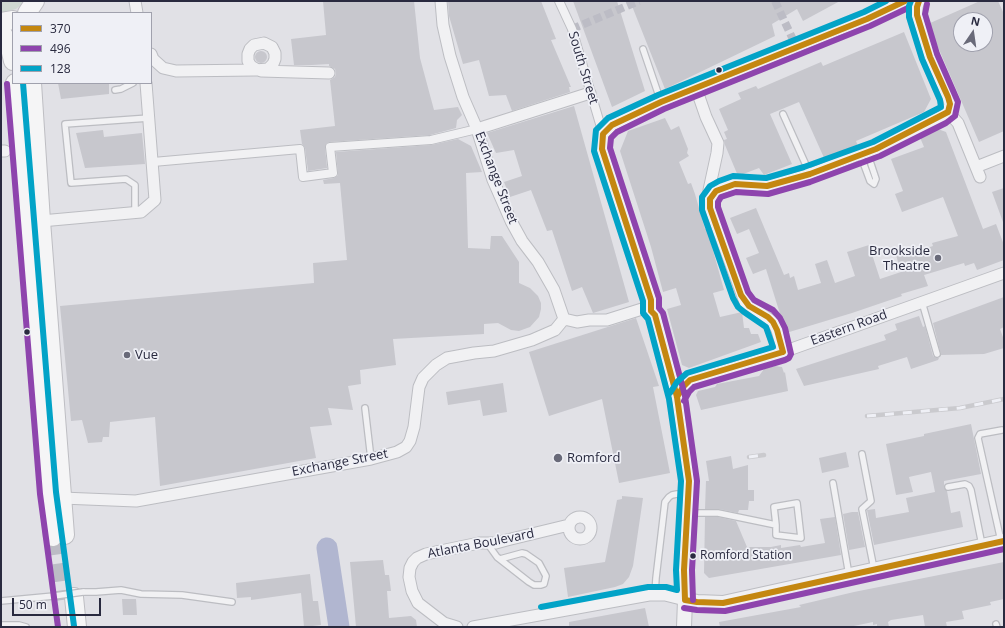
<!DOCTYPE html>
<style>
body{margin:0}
#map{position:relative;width:1005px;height:628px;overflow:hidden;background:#e1e1e6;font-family:"Open Sans",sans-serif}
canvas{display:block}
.frame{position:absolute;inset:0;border:2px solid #292a3f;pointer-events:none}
.legend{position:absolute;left:12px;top:12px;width:140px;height:72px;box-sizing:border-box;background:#eff0f6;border:1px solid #a0a1ad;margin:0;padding:5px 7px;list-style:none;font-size:12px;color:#292a3f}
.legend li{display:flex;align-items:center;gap:8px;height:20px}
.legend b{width:20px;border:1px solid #a0a1ad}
.north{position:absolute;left:953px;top:12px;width:40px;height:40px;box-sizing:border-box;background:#eff0f6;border:1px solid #a0a1ad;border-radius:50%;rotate:13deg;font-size:11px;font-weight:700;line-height:16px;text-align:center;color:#292a3f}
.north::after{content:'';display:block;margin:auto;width:14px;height:18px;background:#696a79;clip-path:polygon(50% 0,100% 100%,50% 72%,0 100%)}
.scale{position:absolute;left:12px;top:598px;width:89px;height:18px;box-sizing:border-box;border:2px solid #292a3f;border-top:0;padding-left:5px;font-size:12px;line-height:14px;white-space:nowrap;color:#292a3f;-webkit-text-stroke:3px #eff0f6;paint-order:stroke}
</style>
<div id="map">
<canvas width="1005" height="628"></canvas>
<div class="frame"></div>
<ul class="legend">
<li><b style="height:5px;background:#c48710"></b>370</li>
<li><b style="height:5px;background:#8e44ad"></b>496</li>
<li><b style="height:5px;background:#02a3c7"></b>128</li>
</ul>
<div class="north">N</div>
<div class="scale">50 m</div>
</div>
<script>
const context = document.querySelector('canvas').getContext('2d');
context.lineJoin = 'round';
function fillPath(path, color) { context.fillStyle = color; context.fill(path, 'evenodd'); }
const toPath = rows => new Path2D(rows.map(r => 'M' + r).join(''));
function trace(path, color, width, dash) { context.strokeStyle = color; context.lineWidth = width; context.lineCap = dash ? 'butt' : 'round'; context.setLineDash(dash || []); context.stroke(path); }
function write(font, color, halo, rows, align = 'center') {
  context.font = font + ' "Open Sans",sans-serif'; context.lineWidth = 3.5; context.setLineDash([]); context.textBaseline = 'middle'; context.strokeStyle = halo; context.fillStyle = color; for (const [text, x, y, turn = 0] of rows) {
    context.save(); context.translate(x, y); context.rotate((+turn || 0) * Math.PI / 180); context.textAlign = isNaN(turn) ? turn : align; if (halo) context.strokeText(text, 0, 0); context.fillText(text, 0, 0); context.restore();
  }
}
fillPath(toPath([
 [1,1,26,1,16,9,1,13]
]), '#cfd9d2');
trace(toPath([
 [327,548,339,627]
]), '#b1b6d0', 21);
fillPath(toPath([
 [323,1,414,1,420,58,434,110,458,107,462,115,457,120,456,128,430,135,329,142,327,143,325,147,327,168,308,171,305,148,302,144,300,130,335,126,330,80,335,77,336,73,335,69,329,66,329,64,312,65,294,65,291,39,326,35],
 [448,1,541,1,556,39,551,40,571,87,569,87,570,92,512,111,506,95,489,96,479,60,463,64,449,16],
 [573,1,617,1,645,91,612,107],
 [630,1,840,1,803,21,797,9,772,24,775,36,665,89],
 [980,1,998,1,1004,14,1004,131,979,142,928,24],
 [961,20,985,20,985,44,961,44],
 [904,32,931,99,924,112,856,141,858,146,825,160,799,102,770,114,792,164,764,175,759,168,738,176,725,145,724,140,727,139,724,132,728,130,719,109,741,99,738,93,756,86,758,89,821,62,823,66],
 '255 57a6 6 0 1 1 12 0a6 6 0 1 1-12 0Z',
 [58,83,109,83,109,94,61,99],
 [574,106,629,302,593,313,582,287,572,291,552,230,547,231,531,190,510,197,504,182,522,176,514,150,496,153,487,133],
 [665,118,671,130,679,126,688,149,687,153,689,156,679,162,688,184,691,183,695,194,705,229,707,229,724,290,713,293,720,317,742,312,744,328,749,328,751,334,758,334,761,342,689,368,682,365,667,309,681,305,676,288,663,292,651,247,620,151,628,131],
 [935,128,946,132,983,229,996,224,1004,245,1004,260,977,270,974,263,965,266,964,263,924,275,928,286,901,294,902,296,852,313,786,333,766,269,753,274,746,258,759,253,749,229,737,234,730,218,756,208,784,275,789,273,790,278,794,276,798,290,821,283,815,264,827,260,835,283,855,276,847,252,869,245,880,279,901,272,896,255,911,251,911,253,933,246,932,243,958,236,943,197,902,212,895,194,903,191,891,159,924,147,919,135],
 [103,130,104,137,142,133,145,164,85,168,76,133],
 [458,139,471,146,482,172,466,173,468,248,490,249,491,236,502,236,519,262,519,283,530,288,538,296,541,303,541,309,539,317,530,327,519,331,511,330,498,323,484,324,484,334,393,339,396,365,360,370,361,384,348,386,353,410,328,408,332,425,310,427,316,458,160,486,155,417,110,422,109,437,103,437,102,442,88,443,82,420,71,421,60,306,314,283,313,263,347,260,340,183,324,184,323,180,334,178,338,175,336,152,431,145],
 [1004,188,1004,222,1003,222,992,192],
 [1004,297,1004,327,1000,329,1004,340,1004,348,984,354,941,355,933,323],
 [919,316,923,327,925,326,933,356,936,358,939,358,938,360,911,369,907,357,878,366,879,369,804,386,796,369,886,340,884,335,897,330,895,324],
 [636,318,659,386,653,387,670,473,619,483,602,399,549,416,529,352],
 [775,366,782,367,784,373,785,372,788,391,701,410,696,395,698,391,715,387,717,384,759,376,764,369],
 [503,383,507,412,483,416,480,400,448,405,446,392],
 [971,424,981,474,944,481,944,487,947,491,951,513,960,511,963,527,874,545,867,510,875,509,876,518,909,512,906,498,935,492,931,472,909,477,913,492,896,495,886,444,924,436,924,434],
 [846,452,849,467,822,473,819,458],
 [731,456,733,469,748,465,748,490,754,490,754,501,749,501,748,510,739,510,738,513,719,509,705,509,706,481,709,481,706,461],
 [622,496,643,498,633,566,629,577,623,584,615,587,568,597,564,568,605,562,617,500,622,499],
 [852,512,858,512,865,547,849,550,843,514],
 [705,517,718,517,736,521,747,547,771,547,781,545,781,548,800,545,801,547,825,543,820,519,835,517,841,555,709,578,704,573],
 [383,560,385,575,389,575,391,591,387,591,389,618,411,616,416,620,417,627,356,627,350,562],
 [1004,562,1004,599,990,602,991,605,962,611,964,619,946,622,947,627,925,627,923,615,891,620,888,622,889,627,877,627,877,624,873,625,873,622,849,627,720,627,719,622,801,607,799,605,854,592],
 [310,574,313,601,318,601,321,625,304,627,301,593,251,600,251,597,237,598,236,583],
 [122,599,136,599,137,615,123,615],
 [645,608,649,627,569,627,569,622]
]), '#c7c7cd');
trace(toPath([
 [775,1,796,46],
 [572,29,639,1]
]), '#bcbcc5', 8, [8, 4]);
trace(toPath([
 [53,537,62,600]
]), '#bcbcc5', 18, [18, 9]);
const service = toPath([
 [643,49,661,102],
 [115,90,121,89,133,83],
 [783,114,810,174],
 [860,154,870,181,874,184,876,179,867,152],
 [135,213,135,185,126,179,71,183,65,124,149,118],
 [922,302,937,354],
 [365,408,371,459],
 [862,454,871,501,862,509,874,569],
 [833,483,849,575],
 [948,487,965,484,969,486,971,490,982,545],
 [688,513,718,513,776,525,774,507,797,503,801,538,776,535,776,525],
 [1001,541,978,438,980,434,1002,430],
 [487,543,497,557,529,582,534,585,541,585,544,584,546,576,539,563,526,554,522,553,500,559],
 [83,592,96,592,121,590,141,594,182,595,232,602],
 [655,594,656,578,665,502,669,497,672,495,677,494,689,496],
 [1,601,54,596],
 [996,624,997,627],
 [1,625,19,625,26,627]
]);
const pedestrian = toPath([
 [559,1,572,29,603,134],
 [153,162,300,149,303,177,333,173,330,147,431,140,477,129]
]);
const minor = toPath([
 [135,1,137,13],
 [441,1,443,25,450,56,463,97,477,129,493,180,511,221,522,241,538,262,554,290,564,319],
 [919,1,917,7,917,15,930,57,948,97,950,104,948,112],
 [151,54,153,59,163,68,176,71,255,70,268,69,273,64,275,59,275,53,272,47,264,43,254,45,250,49,248,54,248,61,251,66,256,69,261,71,329,73],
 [696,88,706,117,718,143,717,153,709,190,710,208,745,302,773,322,777,330,783,352],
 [948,112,958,123,980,177],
 [477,129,590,93],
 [1,151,5,151],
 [976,167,1004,156],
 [710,199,716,191,722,188,735,184,767,186,810,174,860,154,876,149,942,116,948,112],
 [41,221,141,212,155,200,146,83],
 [564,319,577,322,589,320,607,320,642,309,651,311],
 [677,397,683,387,690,380,736,367,783,352,1004,273],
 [57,496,62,498,136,501,371,459,397,452,406,447,410,441,414,427,419,387,423,378,436,365,447,358,474,353,494,351,532,340,555,330,564,319],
 '569 528a11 11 0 1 1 22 0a11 11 0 1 1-22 0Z',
 [457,627,444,623,418,603,412,591,409,577,410,568,413,562,417,558,426,554,479,543,496,543,507,540,569,525],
 [473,627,649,595,665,595,685,600,684,570,689,481,677,397,655,315,651,311,651,300,602,149,603,134,612,125,661,102,843,28,867,19,905,1]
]);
const tertiary = toPath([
 [684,627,685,600,697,602,723,603,1004,541]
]);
const primary = toPath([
 [27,13,35,1],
 [1,22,13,20],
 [1,31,9,44,13,61],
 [15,83,48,493,53,537],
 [32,83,41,221,65,535],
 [74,597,77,627]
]);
trace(service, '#bcbdc2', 8);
trace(pedestrian, '#bcbdc2', 10);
trace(minor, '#bcbdc2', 13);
trace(tertiary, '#bcbdc2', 16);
trace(primary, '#bebec3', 20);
trace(service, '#f1f1f3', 5.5);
trace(pedestrian, '#f1f1f3', 8);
trace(minor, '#f1f1f3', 11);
trace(tertiary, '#f1f1f3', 14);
trace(primary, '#f5f5f6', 18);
const rail = toPath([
 [867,416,960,408,1004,399],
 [749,457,764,455]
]);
trace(rail, '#cacace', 4.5);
trace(rail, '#eff0f6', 3, [9]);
const serviceBridge = toPath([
 [54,596,83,592]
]);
trace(serviceBridge, '#bcbdc2', 8, []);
trace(serviceBridge, '#f1f1f3', 5.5);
trace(toPath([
 [919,1,917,7,917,15,930,57,948,97,950,104,948,112],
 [710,199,716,191,735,184,767,186,810,174,876,149,948,112],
 [710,199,710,208,741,295,749,306,768,317,773,322,777,330,783,352],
 [677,397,683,387,690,380,783,352],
 [685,600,684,570,689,481,677,397,655,315,651,311,651,300,602,149,603,134,612,125,661,102,867,19,905,1],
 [685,600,697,602,723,603,1004,541]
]), '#c48710', 6);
trace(toPath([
 [7,84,40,494,58,627],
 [684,401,689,392,694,387,785,360,789,358,791,354,785,328,780,318,773,310,754,300,748,292,718,207,718,202,721,197,736,192,768,194,810,182,880,156,946,123,955,116,958,102,937,54,925,14,927,4],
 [693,600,692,570,697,481,685,396,663,313,659,308,659,298,610,148,611,138,617,132,664,109,870,26,908,8],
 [684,608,697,610,725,611,1004,549]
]), '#8e44ad', 6);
trace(toPath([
 [23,83,56,492,74,626],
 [670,393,677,382,687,373,773,347,766,327,744,312,738,307,733,298,702,210,702,197,710,186,719,181,733,176,766,178,804,167,873,142,941,107,940,100,922,59,909,17,909,6,911,1],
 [541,607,648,587,666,587,677,590,676,570,681,481,669,399,648,319,643,313,643,301,594,151,596,130,608,118,658,95,864,12,886,1]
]), '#02a3c7', 6);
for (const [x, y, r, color] of [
 [719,70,3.5,"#292a3f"],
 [938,258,4,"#696a79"],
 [27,332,3.5,"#292a3f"],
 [127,355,4,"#696a79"],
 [558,458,5,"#696a79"],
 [693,556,3.5,"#292a3f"]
]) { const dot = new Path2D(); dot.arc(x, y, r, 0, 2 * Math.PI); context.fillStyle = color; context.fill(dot); trace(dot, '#eff0f6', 1.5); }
write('12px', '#292a3f', '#eff0f6', [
 ["Romford Station",700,556]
], 'left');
write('13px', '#292a3f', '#eff0f6', [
 ["South Street",583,68,73],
 ["Exchange Street",496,178,69],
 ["Eastern Road",849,328,-20],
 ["Exchange Street",340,463,-11],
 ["Atlanta Boulevard",481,544,-11]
]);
write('13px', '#292a3f', '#eff0f6', [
 ["Brookside",930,251,"right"],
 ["Theatre",930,266,"right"],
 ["Vue",135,355],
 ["Romford",567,458]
], 'left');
</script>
